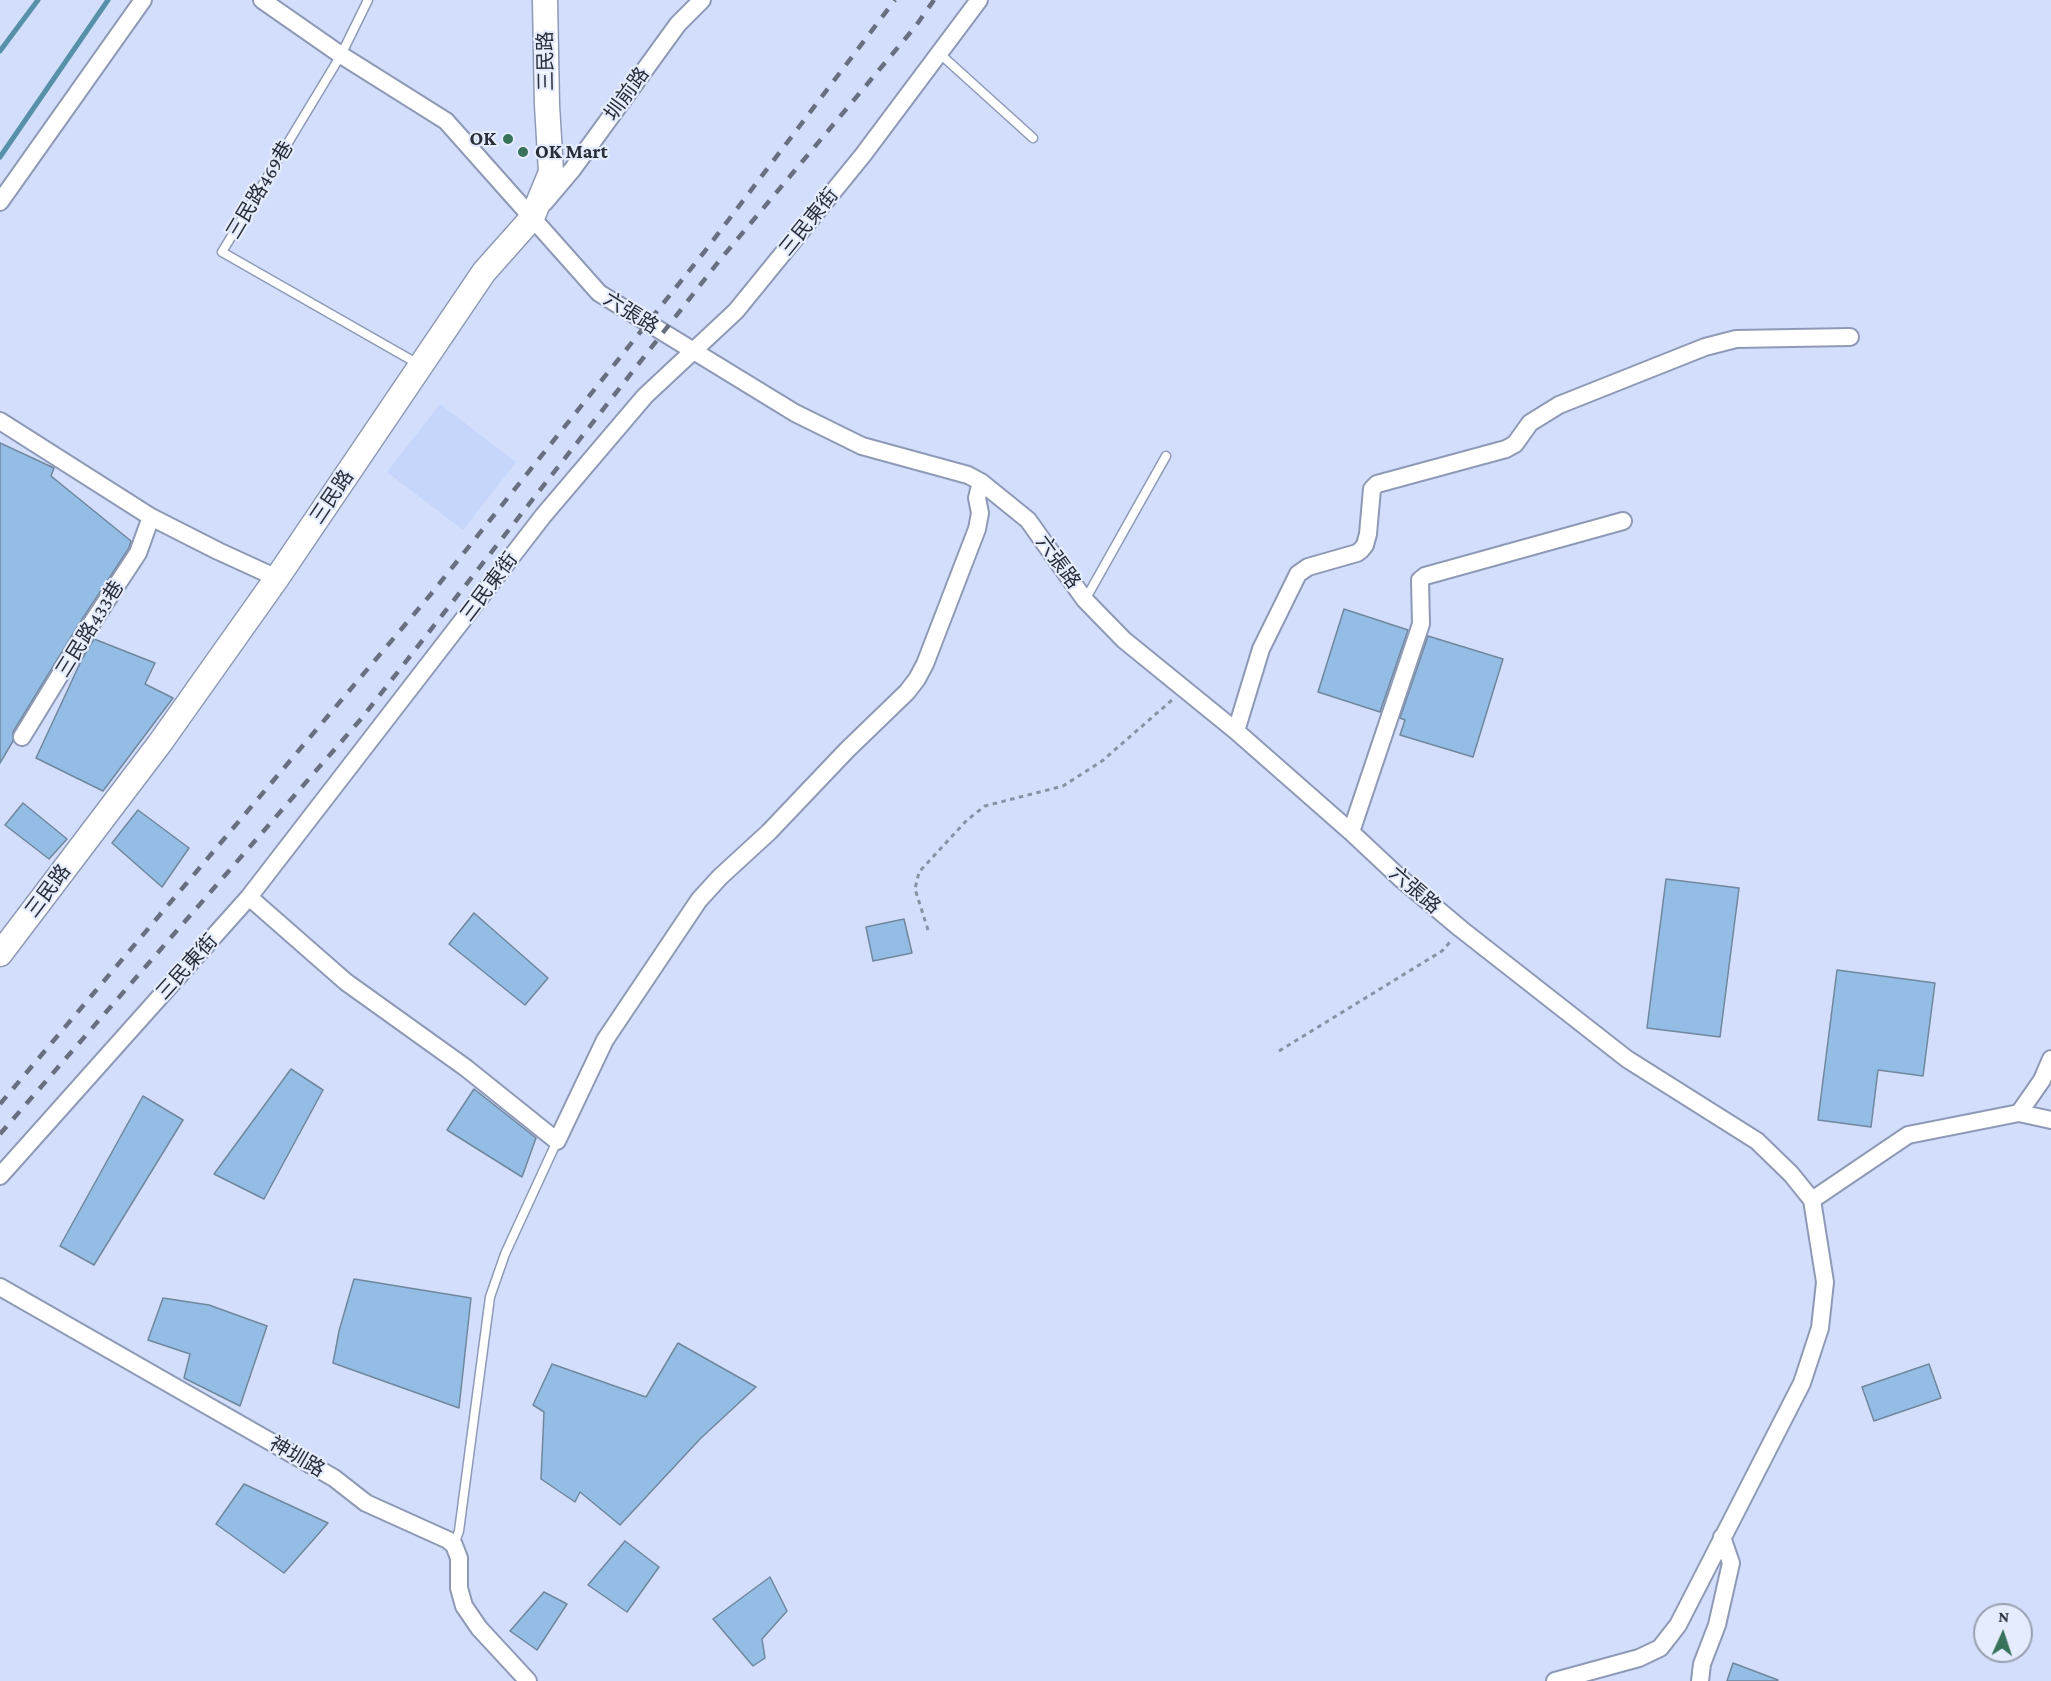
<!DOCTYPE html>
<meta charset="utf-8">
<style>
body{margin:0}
#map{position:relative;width:2051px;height:1681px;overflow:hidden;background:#d2defc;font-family:"Crimson Pro",serif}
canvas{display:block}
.north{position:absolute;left:1973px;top:1603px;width:60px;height:60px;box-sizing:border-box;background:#e4ecfe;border:2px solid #99a0af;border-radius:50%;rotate:3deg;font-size:16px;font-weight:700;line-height:24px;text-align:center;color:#292d38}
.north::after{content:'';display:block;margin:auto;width:21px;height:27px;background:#38725b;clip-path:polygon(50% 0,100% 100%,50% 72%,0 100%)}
</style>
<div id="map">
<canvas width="2051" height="1681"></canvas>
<div class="north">N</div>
</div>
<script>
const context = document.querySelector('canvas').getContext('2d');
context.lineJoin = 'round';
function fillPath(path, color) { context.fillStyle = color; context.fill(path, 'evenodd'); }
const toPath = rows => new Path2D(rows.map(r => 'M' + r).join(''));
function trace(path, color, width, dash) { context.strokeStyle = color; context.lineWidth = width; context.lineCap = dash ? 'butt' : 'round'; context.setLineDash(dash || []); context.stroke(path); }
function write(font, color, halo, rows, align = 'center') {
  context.font = font + ' "Crimson Pro","Noto Sans TC",serif'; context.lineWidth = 4.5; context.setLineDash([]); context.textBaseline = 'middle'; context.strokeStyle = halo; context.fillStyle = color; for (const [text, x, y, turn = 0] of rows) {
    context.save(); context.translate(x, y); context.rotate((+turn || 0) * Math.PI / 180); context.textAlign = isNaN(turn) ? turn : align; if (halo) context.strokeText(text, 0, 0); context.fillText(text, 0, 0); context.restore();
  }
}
fillPath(toPath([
 [440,404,516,462,463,530,387,472]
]), '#c6d5fa');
trace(toPath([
 [0,51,38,0],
 [0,157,108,0]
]), '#5691a9', 5);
const building = toPath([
 [0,443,54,468,51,476,131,541,129,548,79,624,13,732,13,741,0,763,0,443],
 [1344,609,1408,630,1380,712,1318,692,1344,609],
 [1428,636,1503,659,1473,757,1400,735,1405,720,1400,718,1428,636],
 [94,639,155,663,145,684,173,698,103,791,36,758,82,659,94,639],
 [23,803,67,839,49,859,5,825,23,803],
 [138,810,189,848,162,887,112,843,138,810],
 [1666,879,1739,888,1720,1037,1647,1028,1666,879],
 [474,913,548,978,525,1005,449,944,474,913],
 [904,919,912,953,873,961,866,927,904,919],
 [1837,970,1935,983,1923,1076,1878,1070,1871,1127,1818,1120,1837,970],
 [291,1069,323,1090,264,1199,214,1174,291,1069],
 [474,1089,536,1138,522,1177,447,1130,474,1089],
 [143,1096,183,1120,94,1265,60,1246,143,1096],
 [354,1279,471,1298,459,1408,333,1363,339,1331,354,1279],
 [163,1298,209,1305,267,1326,240,1406,184,1378,190,1354,148,1340,163,1298],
 [678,1343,756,1387,700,1439,620,1525,580,1492,575,1502,541,1479,544,1412,533,1405,552,1364,646,1397,678,1343],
 [1929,1364,1941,1398,1874,1421,1862,1387,1929,1364],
 [244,1484,328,1523,284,1573,216,1524,244,1484],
 [625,1541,659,1567,627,1612,588,1585,625,1541],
 [770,1577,787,1611,762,1639,765,1658,753,1666,713,1619,770,1577],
 [544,1592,567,1604,537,1650,510,1631,544,1592],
 [1733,1663,1778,1680,1777,1681,1727,1681,1733,1663]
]);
fillPath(building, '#93bde4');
trace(building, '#70879d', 1.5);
const lane = toPath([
 [368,0,341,55,222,252,420,365],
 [939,53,1033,138],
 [1085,600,1166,456],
 [454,1545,459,1531,490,1297,505,1254,557,1141]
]);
const street = toPath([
 [262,0,341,55,446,121,599,293,795,413,862,446,968,475,981,482,1028,520,1085,600,1124,640,1236,731,1351,832,1399,877,1461,929,1627,1059,1757,1141,1791,1174,1812,1200,1825,1282,1820,1328,1802,1383,1678,1625,1660,1648,1639,1658,1555,1681],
 [0,202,143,0],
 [544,203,572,170,678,24,702,0],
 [0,421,151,517,218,551,277,578],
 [1236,731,1261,649,1298,574,1308,567,1357,553,1361,550,1365,545,1368,534,1372,489,1377,484,1506,449,1515,444,1530,423,1559,405,1705,347,1736,339,1850,337],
 [22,737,88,629,138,553,151,517],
 [1351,832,1421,624,1420,580,1425,576,1623,521],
 [249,897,346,982,466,1068,557,1141,605,1040,699,900,720,877,769,832,847,750,907,692,917,679,925,664,977,529,980,513,977,498,981,482],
 [2019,1113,2042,1080,2051,1059],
 [0,1176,249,897,543,516,645,396,736,311,863,155,979,0],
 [1812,1200,1908,1135,2019,1113,2051,1120],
 [0,1287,334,1478,366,1503,448,1540,454,1545,459,1558,459,1588,464,1606,479,1628,528,1681],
 [1700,1681,1702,1664,1717,1625,1731,1563,1722,1537]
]);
const secondary = toPath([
 [0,954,160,743,277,578,484,272,532,218,551,172,547,105,545,0]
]);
trace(lane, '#8e9ab5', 11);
trace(street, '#8e9ab5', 20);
trace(secondary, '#8e9ab5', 27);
trace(toPath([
 [928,930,915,889,919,872,967,820,985,806,1063,786,1102,761,1172,700],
 [1279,1051,1442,951,1450,942]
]), '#8891a6', 3, [4.5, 4.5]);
trace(lane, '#fff', 8);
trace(street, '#fff', 16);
trace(secondary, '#fff', 24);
trace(toPath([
 [0,1104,431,594,705,251,895,0],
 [0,1134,361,719,719,261,915,27,934,0]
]), '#686f81', 4.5, [10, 10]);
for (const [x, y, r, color] of [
 [508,139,6,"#38725b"],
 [523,152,6,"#38725b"]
]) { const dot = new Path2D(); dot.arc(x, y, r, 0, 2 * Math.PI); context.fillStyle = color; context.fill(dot); trace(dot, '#e4ecfe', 2); }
write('20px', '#292d38', '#e4ecfe', [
 ["三民路",546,61,-91],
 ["圳前路",627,94,-54],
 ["三民路469巷",260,190,-59],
 ["三民東街",809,222,-51],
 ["六張路",631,313,32],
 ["三民路",332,497,-56],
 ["六張路",1058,562,54],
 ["三民東街",489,587,-53],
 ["三民路433巷",90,629,-58],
 ["六張路",1415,890,41],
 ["三民路",48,891,-53],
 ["三民東街",187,967,-48],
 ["神圳路",297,1457,30]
]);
write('bold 20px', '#292d38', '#e4ecfe', [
 ["OK",496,139],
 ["OK Mart",535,152,"left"]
], 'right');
</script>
